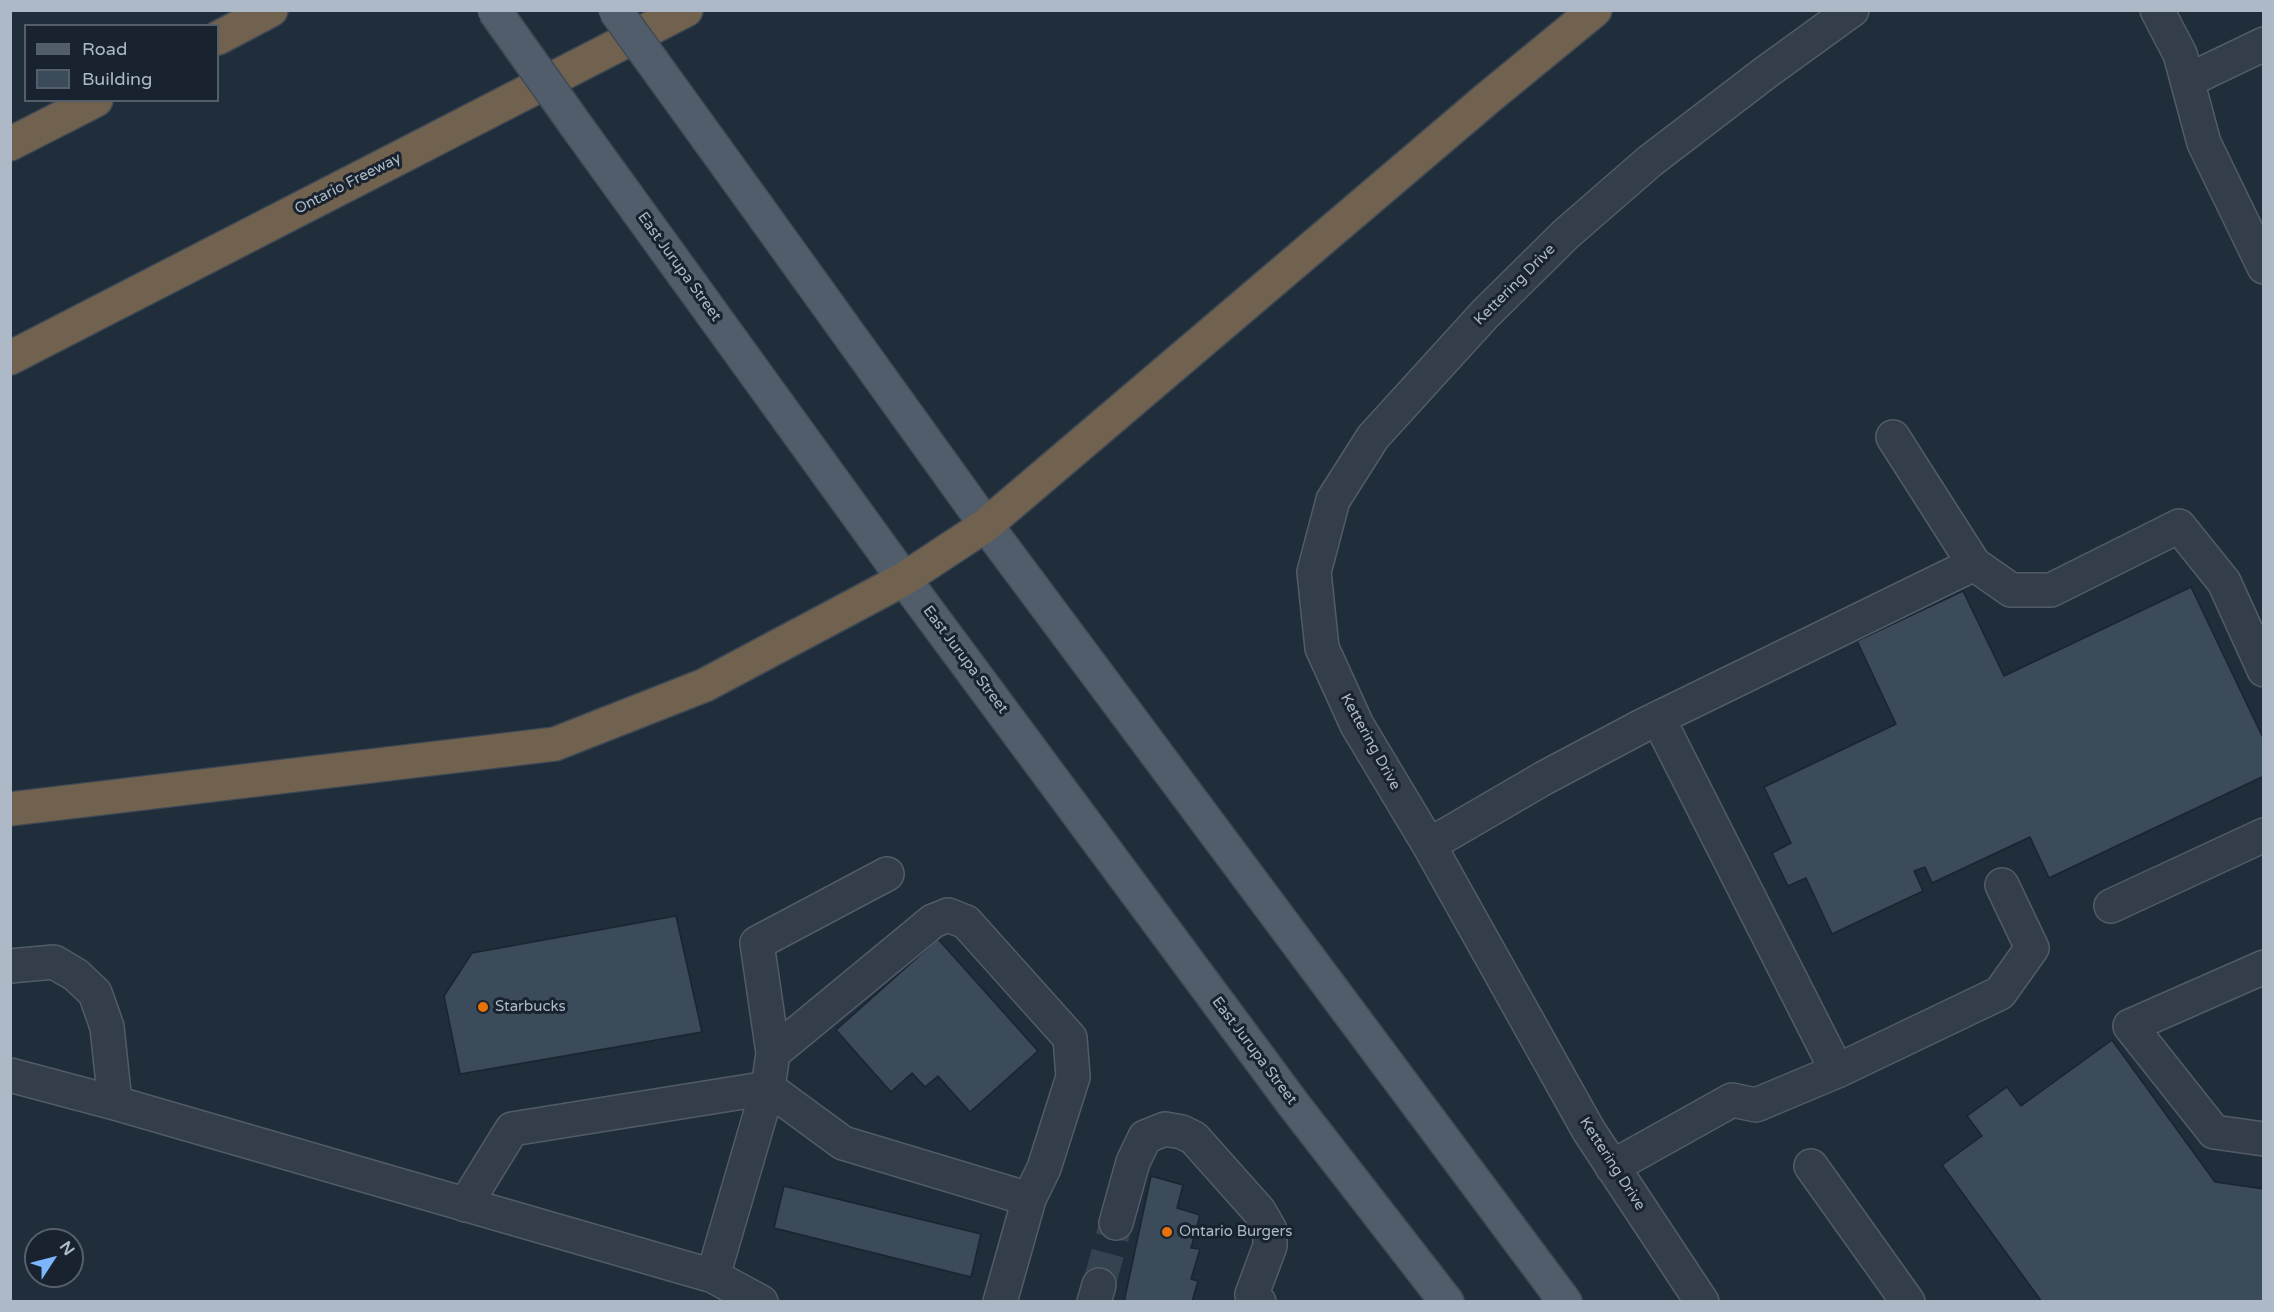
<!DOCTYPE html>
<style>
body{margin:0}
#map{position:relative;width:2274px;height:1312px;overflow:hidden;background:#202d3a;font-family:"Varela Round",sans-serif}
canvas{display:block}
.frame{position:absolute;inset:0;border:12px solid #aeb9c7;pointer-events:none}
.legend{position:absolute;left:24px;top:24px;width:195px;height:78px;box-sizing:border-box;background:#19232f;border:2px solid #555f6c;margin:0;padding:8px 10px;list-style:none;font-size:18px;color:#aeb9c7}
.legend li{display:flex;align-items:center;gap:12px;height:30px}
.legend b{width:30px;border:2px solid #555f6c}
.north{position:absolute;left:24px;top:1228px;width:60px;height:60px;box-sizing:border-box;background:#19232f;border:2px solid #555f6c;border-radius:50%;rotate:54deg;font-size:16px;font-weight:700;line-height:24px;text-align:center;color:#aeb9c7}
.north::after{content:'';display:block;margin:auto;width:21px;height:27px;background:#7bb6fe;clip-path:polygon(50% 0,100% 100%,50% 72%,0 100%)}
</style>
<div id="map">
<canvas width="2274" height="1312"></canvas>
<div class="frame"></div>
<ul class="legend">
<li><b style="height:8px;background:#515d6b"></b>Road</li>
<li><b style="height:16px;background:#3b4b5a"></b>Building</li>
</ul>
<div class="north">N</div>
</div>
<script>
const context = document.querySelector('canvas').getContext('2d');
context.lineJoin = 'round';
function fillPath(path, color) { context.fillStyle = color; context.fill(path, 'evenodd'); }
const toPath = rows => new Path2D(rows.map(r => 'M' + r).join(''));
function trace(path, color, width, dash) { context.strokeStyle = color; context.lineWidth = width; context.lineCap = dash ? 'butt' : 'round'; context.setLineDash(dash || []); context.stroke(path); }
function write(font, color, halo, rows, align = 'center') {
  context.font = font + ' "Varela Round",sans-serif'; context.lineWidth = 6; context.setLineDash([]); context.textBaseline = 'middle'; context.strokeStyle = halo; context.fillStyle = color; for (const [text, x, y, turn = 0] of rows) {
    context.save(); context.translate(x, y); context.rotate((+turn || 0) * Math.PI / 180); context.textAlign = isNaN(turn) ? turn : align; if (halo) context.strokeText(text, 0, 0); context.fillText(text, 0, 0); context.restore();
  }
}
const building = toPath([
 [2191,587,2264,740,2264,776,2049,878,2030,837,1932,883,1925,867,1914,871,1923,891,1832,934,1806,878,1788,886,1772,853,1791,843,1764,787,1896,724,1857,641,1963,591,2004,676,2191,587],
 [676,916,702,1032,460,1074,444,996,472,953,676,916],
 [938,939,1038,1051,970,1112,938,1076,925,1087,912,1073,891,1092,836,1030,938,939],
 [2112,1040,2215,1182,2264,1189,2264,1302,2042,1302,1942,1165,1982,1136,1967,1116,2007,1087,2021,1106,2112,1040],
 [1151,1176,1183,1185,1177,1208,1200,1215,1191,1248,1200,1249,1191,1279,1198,1281,1192,1302,1124,1302,1151,1176],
 [784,1186,981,1234,971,1277,774,1228,784,1186]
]);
fillPath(building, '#3b4b5a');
trace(building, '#1b2531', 1.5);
trace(toPath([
 [1099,1285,1116,1223]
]), '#35424f', 33, [33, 16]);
const minor = toPath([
 [2157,10,2180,54,2204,143,2264,267],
 [2187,81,2264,44],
 [1893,437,1974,564,2011,590,2051,590,2179,526,2224,582,2264,670],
 [1658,718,1837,1071],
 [1429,845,1544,778,1642,726,1974,564],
 [2111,906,2264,835],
 [10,966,54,962,76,975,95,993,107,1027,115,1103],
 [2264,967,2130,1026,2214,1132,2264,1139],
 [773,1053,933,921,948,915,966,922,1070,1038,1073,1077,1044,1168,1029,1199],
 [10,1075,115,1103,713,1276,761,1302],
 [1811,1166,1908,1302],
 [1612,1167,1732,1100,1756,1105,1837,1071,2000,993,2032,948,2002,885],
 [465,1205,512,1129,768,1088,773,1053,757,943,887,874],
 [1116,1223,1133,1162,1145,1137,1165,1129,1182,1132,1194,1138,1259,1211,1270,1230,1270,1246,1252,1294,1259,1302],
 [713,1276,768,1088,843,1143,1029,1199,1000,1302],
 [1094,1302,1099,1285],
 [1702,1302,1589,1131,1429,845,1357,725,1322,648,1314,572,1333,500,1373,437,1485,314,1566,234,1650,161,1765,73,1852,10]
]);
const major = toPath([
 [580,131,904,579,1294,1105,1447,1302],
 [758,208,986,525,1565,1302]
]);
const highway = toPath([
 [218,38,271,10],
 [10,144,96,100],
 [10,358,686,10],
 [10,809,555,744,705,685,904,579,986,525,1489,97,1595,10]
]);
trace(minor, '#515c68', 36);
trace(major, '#404a57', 36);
trace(highway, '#3e4955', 36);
trace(minor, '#333e4a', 33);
trace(major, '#515d6b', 33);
trace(highway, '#716250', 33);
const majorBridge = toPath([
 [494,10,580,131],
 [615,10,758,208]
]);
trace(majorBridge, '#404a57', 36, []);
trace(majorBridge, '#515d6b', 33);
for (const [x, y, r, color] of [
 [483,1007,6,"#e8710a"],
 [1167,1232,6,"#e8710a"]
]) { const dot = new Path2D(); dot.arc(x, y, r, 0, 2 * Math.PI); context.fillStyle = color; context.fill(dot); trace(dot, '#19232f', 2); }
write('15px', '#aeb9c7', '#19232f', [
 ["Ontario Freeway",348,184,-27],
 ["East Jurupa Street",679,267,54],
 ["Kettering Drive",1515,285,-45],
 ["East Jurupa Street",965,660,53],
 ["Kettering Drive",1370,742,61],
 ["East Jurupa Street",1254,1051,53],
 ["Kettering Drive",1612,1164,57]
]);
write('15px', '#aeb9c7', '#19232f', [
 ["Starbucks",495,1007],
 ["Ontario Burgers",1179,1232]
], 'left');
</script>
